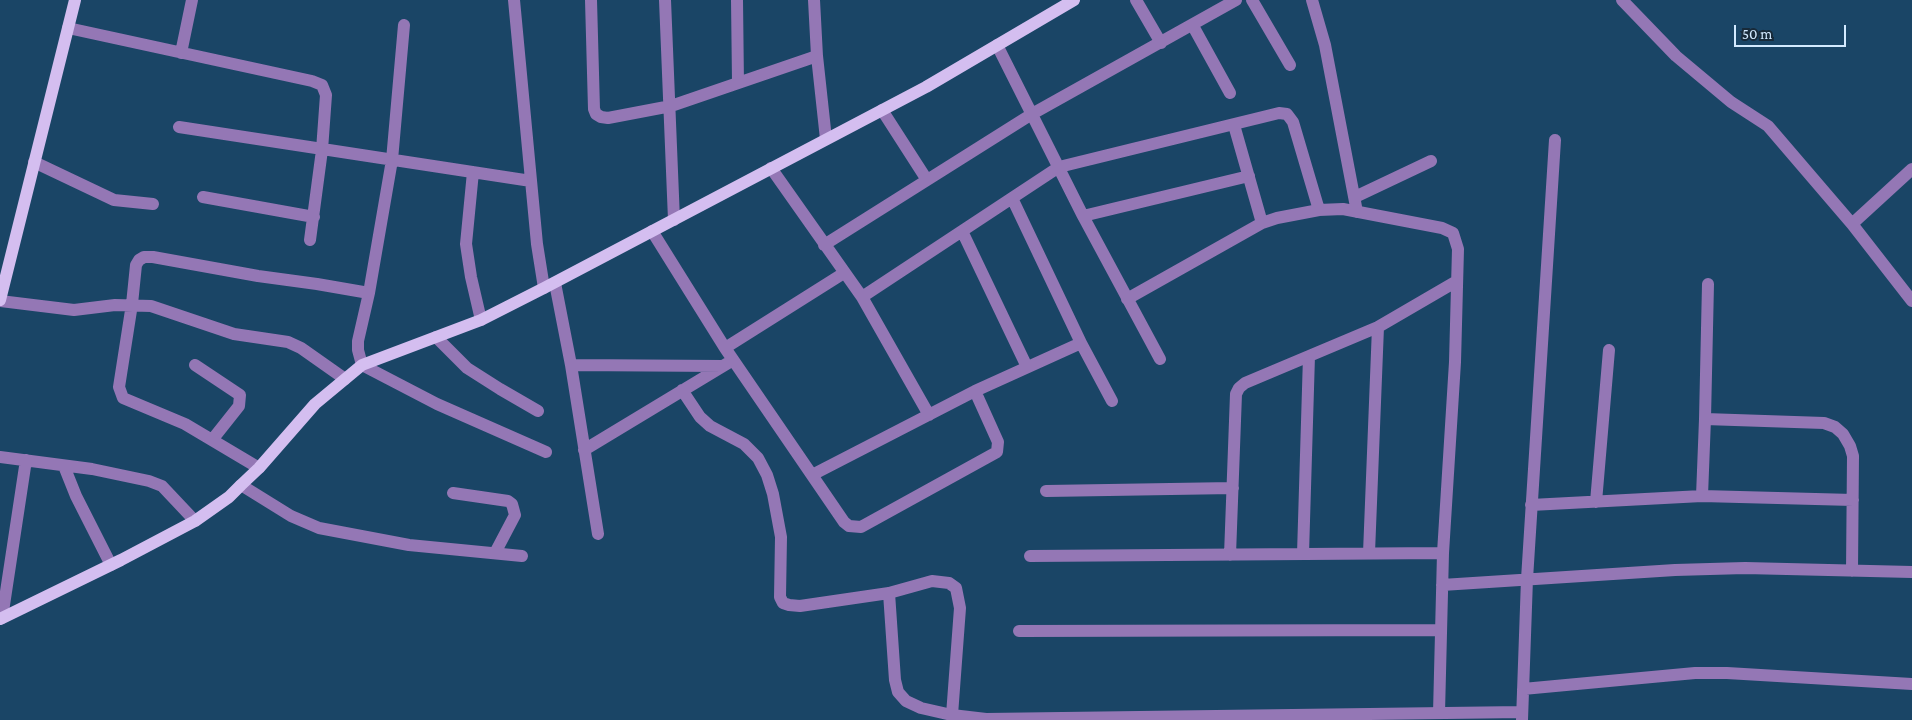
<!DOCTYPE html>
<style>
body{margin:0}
#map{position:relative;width:1912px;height:720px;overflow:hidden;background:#1a4566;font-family:"Crimson Pro",serif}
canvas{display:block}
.scale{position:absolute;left:1734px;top:25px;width:112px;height:22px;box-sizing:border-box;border:2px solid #d3eaff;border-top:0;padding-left:6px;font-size:15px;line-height:18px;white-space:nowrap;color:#d3eaff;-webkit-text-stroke:4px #182a39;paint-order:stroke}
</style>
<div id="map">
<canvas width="1912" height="720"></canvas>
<div class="scale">50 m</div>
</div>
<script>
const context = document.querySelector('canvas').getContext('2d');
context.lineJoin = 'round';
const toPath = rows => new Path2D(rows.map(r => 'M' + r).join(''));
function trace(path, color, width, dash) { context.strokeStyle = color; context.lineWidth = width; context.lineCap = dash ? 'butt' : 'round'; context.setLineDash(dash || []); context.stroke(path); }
trace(toPath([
 [514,0,537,244,544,288],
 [591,0,594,109,596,114,601,117,608,118,671,106,817,56],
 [665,0,674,220],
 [737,0,738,83],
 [814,0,817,56,826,139],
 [1136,0,1161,43],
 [1252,0,1290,65],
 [1312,0,1325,45,1357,212],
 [1622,0,1676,56,1731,102,1768,126,1852,224,1912,301],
 [404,25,392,160,369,293,358,341,358,350,362,365,437,404,546,452],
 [1193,26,1230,93],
 [68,28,312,81,322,85,326,95,322,150,310,240],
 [997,45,1083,216,1160,359],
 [181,53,192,0],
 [882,110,927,180],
 [1234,125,1262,223],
 [179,127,531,181],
 [34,162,114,200,153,204],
 [771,168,862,297,929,415],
 [473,172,466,244,471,277,481,320],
 [203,197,314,217],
 [1355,197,1431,161],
 [1012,198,1081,343,1112,401],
 [1083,216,1249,176],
 [1852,224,1912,169],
 [652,231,725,348,844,522,849,526,861,527,997,452,998,442,975,391],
 [962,231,1027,367],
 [824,245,1032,114,1236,0],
 [555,283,571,365,598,534],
 [862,297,1059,167,1279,113,1287,114,1293,122,1319,210],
 [1127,299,1262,223,1277,218,1319,210,1343,209,1442,228,1453,233,1458,249,1455,362,1443,553,1439,713],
 [0,301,74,310,115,305,151,306,234,334,288,342,301,348,345,379],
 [436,337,467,368,500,389,538,411],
 [725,348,844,273],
 [195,365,240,395,239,406,212,440],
 [571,365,723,366],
 [682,390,700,417,710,426,744,444,758,458,767,475,773,494,781,537,780,597,783,603,789,605,800,606,889,593,932,581,949,583,956,588,960,608,952,715],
 [1705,419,1824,423,1835,427,1843,434,1850,446,1853,456,1852,571],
 [584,450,733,360],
 [0,457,92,469,149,481,162,486,195,521],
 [64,466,76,496,111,565],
 [259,468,185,424,123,398,119,387,132,304,136,265,139,260,144,257,153,257,258,276,317,284,369,293],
 [812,475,975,391,1081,343],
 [241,485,291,516,319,528,409,545,522,556],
 [1046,491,1233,488],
 [453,493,508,501,512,504,515,515,495,553],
 [1702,496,1705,419,1708,284],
 [1596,502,1609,350],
 [1531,505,1702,496,1853,500],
 [1369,553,1378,327],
 [1303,554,1309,356],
 [1230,555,1236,394,1239,388,1245,383,1378,327,1457,281],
 [1030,556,1443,553],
 [1442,585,1675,570,1745,568,1912,572],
 [889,593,895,680,898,692,906,701,921,708,952,715,986,719,1522,712],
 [2,618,26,460],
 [1019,631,1441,630],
 [1523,689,1695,673,1727,673,1912,684],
 [1522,720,1527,579,1555,140]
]), '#9477b5', 12);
trace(toPath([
 [0,300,75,0],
 [0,619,121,560,195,521,229,497,241,485,259,468,315,404,362,365,481,320,544,288,926,87,1074,0]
]), '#d4bef0', 12);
</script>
